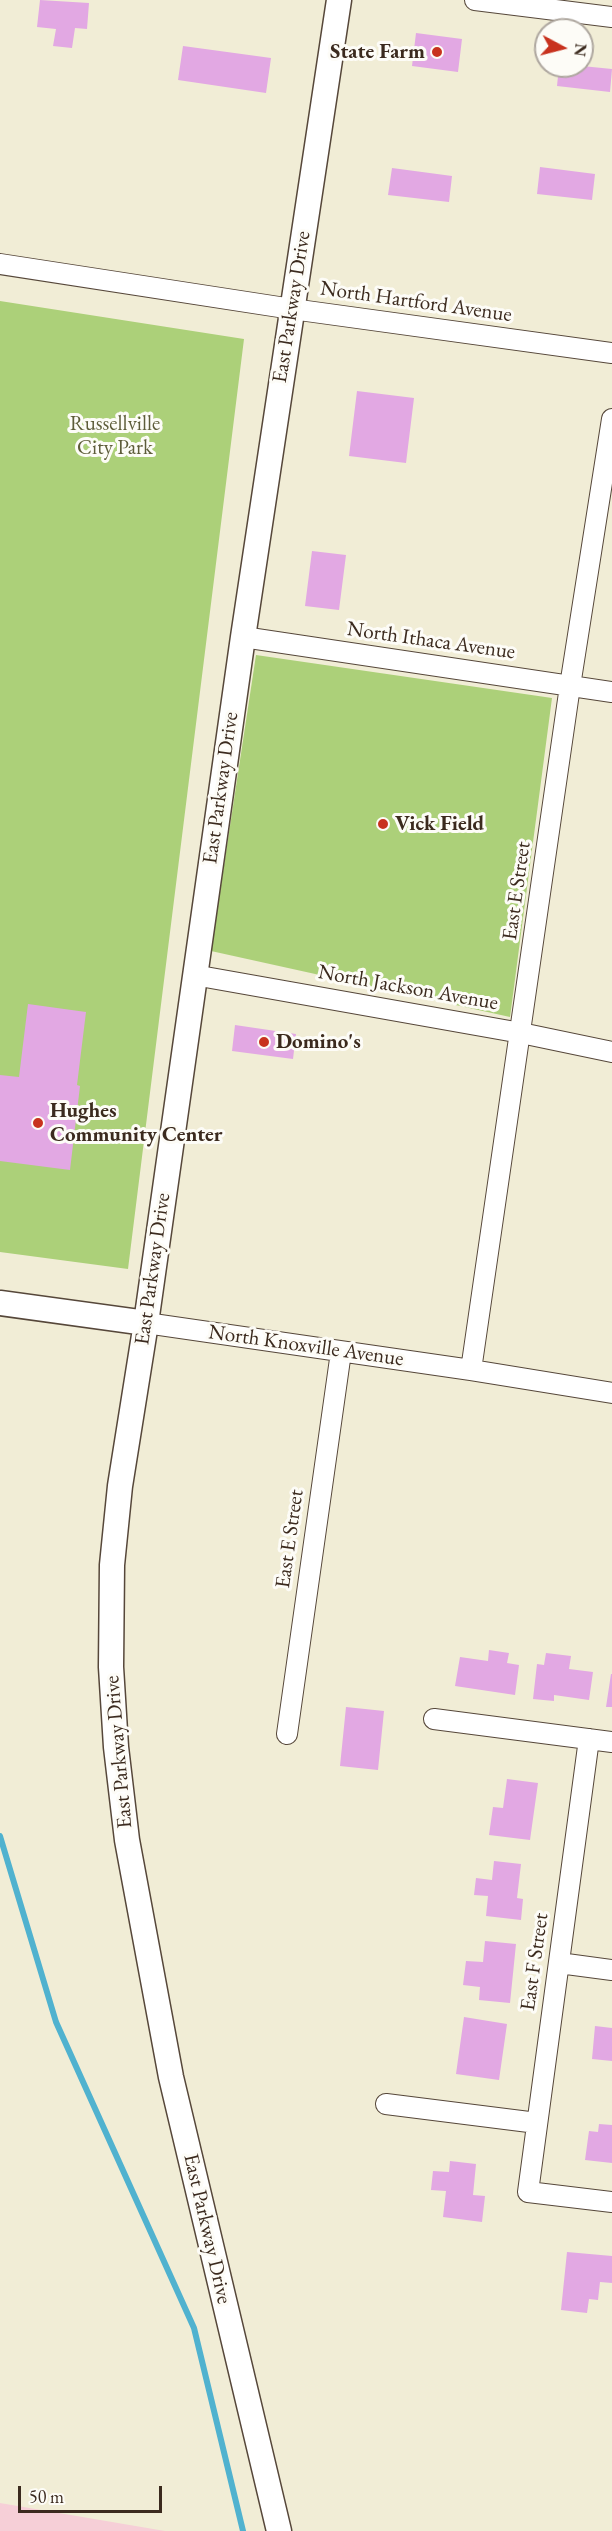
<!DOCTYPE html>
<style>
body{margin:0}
#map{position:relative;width:612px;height:2531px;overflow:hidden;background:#f1edd6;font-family:"EB Garamond",serif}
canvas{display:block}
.north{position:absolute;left:534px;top:18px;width:60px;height:60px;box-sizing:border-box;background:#fdfcf7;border:2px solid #afa8a0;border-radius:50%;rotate:97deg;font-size:16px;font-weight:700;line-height:24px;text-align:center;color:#3b2a1e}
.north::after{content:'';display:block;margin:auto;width:21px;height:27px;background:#c8321e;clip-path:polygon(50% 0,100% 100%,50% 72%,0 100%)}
.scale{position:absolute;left:18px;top:2486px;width:144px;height:27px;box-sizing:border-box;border:3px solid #3b2a1e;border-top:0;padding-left:8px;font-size:18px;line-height:21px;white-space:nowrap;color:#3b2a1e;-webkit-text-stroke:4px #fdfcf7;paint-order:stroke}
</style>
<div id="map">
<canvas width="612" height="2531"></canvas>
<div class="north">N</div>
<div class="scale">50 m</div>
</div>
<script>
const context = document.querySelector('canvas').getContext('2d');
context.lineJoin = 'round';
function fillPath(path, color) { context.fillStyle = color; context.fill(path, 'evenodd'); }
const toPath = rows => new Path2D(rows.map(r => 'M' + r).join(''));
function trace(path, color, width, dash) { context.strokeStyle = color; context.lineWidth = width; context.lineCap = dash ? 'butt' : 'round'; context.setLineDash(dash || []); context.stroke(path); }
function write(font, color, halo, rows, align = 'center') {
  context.font = font + ' "EB Garamond",serif'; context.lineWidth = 6; context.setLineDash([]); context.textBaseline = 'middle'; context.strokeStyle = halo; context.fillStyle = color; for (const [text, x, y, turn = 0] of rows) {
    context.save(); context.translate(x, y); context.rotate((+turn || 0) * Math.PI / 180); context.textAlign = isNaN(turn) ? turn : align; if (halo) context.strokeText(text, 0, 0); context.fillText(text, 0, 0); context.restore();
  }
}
fillPath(toPath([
 [0,2503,165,2531,0,2531]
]), '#f6cfd7');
fillPath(toPath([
 [0,301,244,339,128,1269,0,1252],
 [256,655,552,698,510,1017,211,951]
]), '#acd079');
trace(toPath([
 [0,1836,56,2022,194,2328,243,2531]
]), '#50b2cf', 6);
fillPath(toPath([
 [40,0,89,3,87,29,75,28,72,48,53,46,56,29,37,27],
 [416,33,462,39,458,72,412,66],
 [183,46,271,58,266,93,178,80],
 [559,66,582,66,612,69,610,92,557,86],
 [540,167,595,174,592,200,537,194],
 [392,168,452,176,449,202,388,195],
 [357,391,414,398,406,463,349,456],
 [312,551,346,555,339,610,305,606],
 [28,1004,86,1012,77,1085,80,1086,70,1170,0,1161,0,1075,19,1077],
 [235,1025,296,1034,293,1059,232,1051],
 [489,1650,509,1653,507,1663,519,1665,515,1695,455,1686,460,1657,488,1661],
 [546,1653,571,1656,569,1669,593,1672,589,1700,554,1695,554,1701,533,1699,537,1664,544,1665],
 [611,1674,612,1674,612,1707,606,1707],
 [346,1707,384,1711,378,1770,340,1766],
 [507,1779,538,1783,530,1840,489,1835,493,1807,503,1808],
 [494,1861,521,1864,517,1898,523,1899,521,1920,486,1916,488,1896,474,1895,476,1878,492,1880],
 [485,1941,516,1944,510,2003,479,2000,480,1987,463,1985,466,1961,483,1962],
 [464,2017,507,2024,499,2080,456,2074],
 [595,2026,612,2028,612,2061,592,2059],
 [599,2124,612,2125,612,2163,585,2160,589,2131,598,2132],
 [450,2161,476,2164,473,2195,485,2196,482,2222,443,2217,446,2191,431,2190,433,2171,449,2172],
 [567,2252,612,2256,612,2283,600,2282,598,2300,589,2299,587,2313,561,2310]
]), '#e2a8e3');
const minor = toPath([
 [475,0,612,17],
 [0,264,292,309,612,353],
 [243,637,612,692],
 [194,975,521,1033,612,1052],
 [146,1323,471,1370,612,1393],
 [471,1370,570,686,612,419],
 [434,1719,612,1742],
 [287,1734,341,1352],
 [589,1739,528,2192,612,2202],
 [559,1963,612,1970],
 [386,2104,537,2123]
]);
const major = toPath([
 [0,1303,146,1323],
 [279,2531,171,2077,127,1840,116,1747,111,1667,112,1565,120,1486,146,1323,243,637,339,0]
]);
trace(minor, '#56473a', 22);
trace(major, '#56473a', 27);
trace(minor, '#fff', 20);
trace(major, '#fff', 24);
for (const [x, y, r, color] of [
 [437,52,6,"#c8321e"],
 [383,824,6,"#c8321e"],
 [264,1042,6,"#c8321e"],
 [38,1123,6,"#c8321e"]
]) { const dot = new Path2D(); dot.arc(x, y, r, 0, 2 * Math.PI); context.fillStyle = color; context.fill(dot); trace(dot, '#fdfcf7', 2); }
write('bold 21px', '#3b2a1e', '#fdfcf7', [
 ["State Farm",425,52,"right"],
 ["Vick Field",395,824],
 ["Domino's",276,1042],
 ["Hughes",50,1111],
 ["Community Center",50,1135]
], 'left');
write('21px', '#3b2a1e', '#fdfcf7', [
 ["North Hartford Avenue",416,302,8],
 ["East Parkway Drive",292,307,-81],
 ["North Ithaca Avenue",431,641,8],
 ["East Parkway Drive",221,788,-82],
 ["East E Street",517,891,-82],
 ["North Jackson Avenue",408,988,10],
 ["East Parkway Drive",153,1269,-82],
 ["North Knoxville Avenue",306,1346,8],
 ["East E Street",290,1539,-82],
 ["East Parkway Drive",119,1752,-95],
 ["East F Street",535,1962,-82],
 ["East Parkway Drive",207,2229,77]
]);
write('21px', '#5d5c39', '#fdfcf7', [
 ["Russellville",115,424],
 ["City Park",115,448]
]);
</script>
